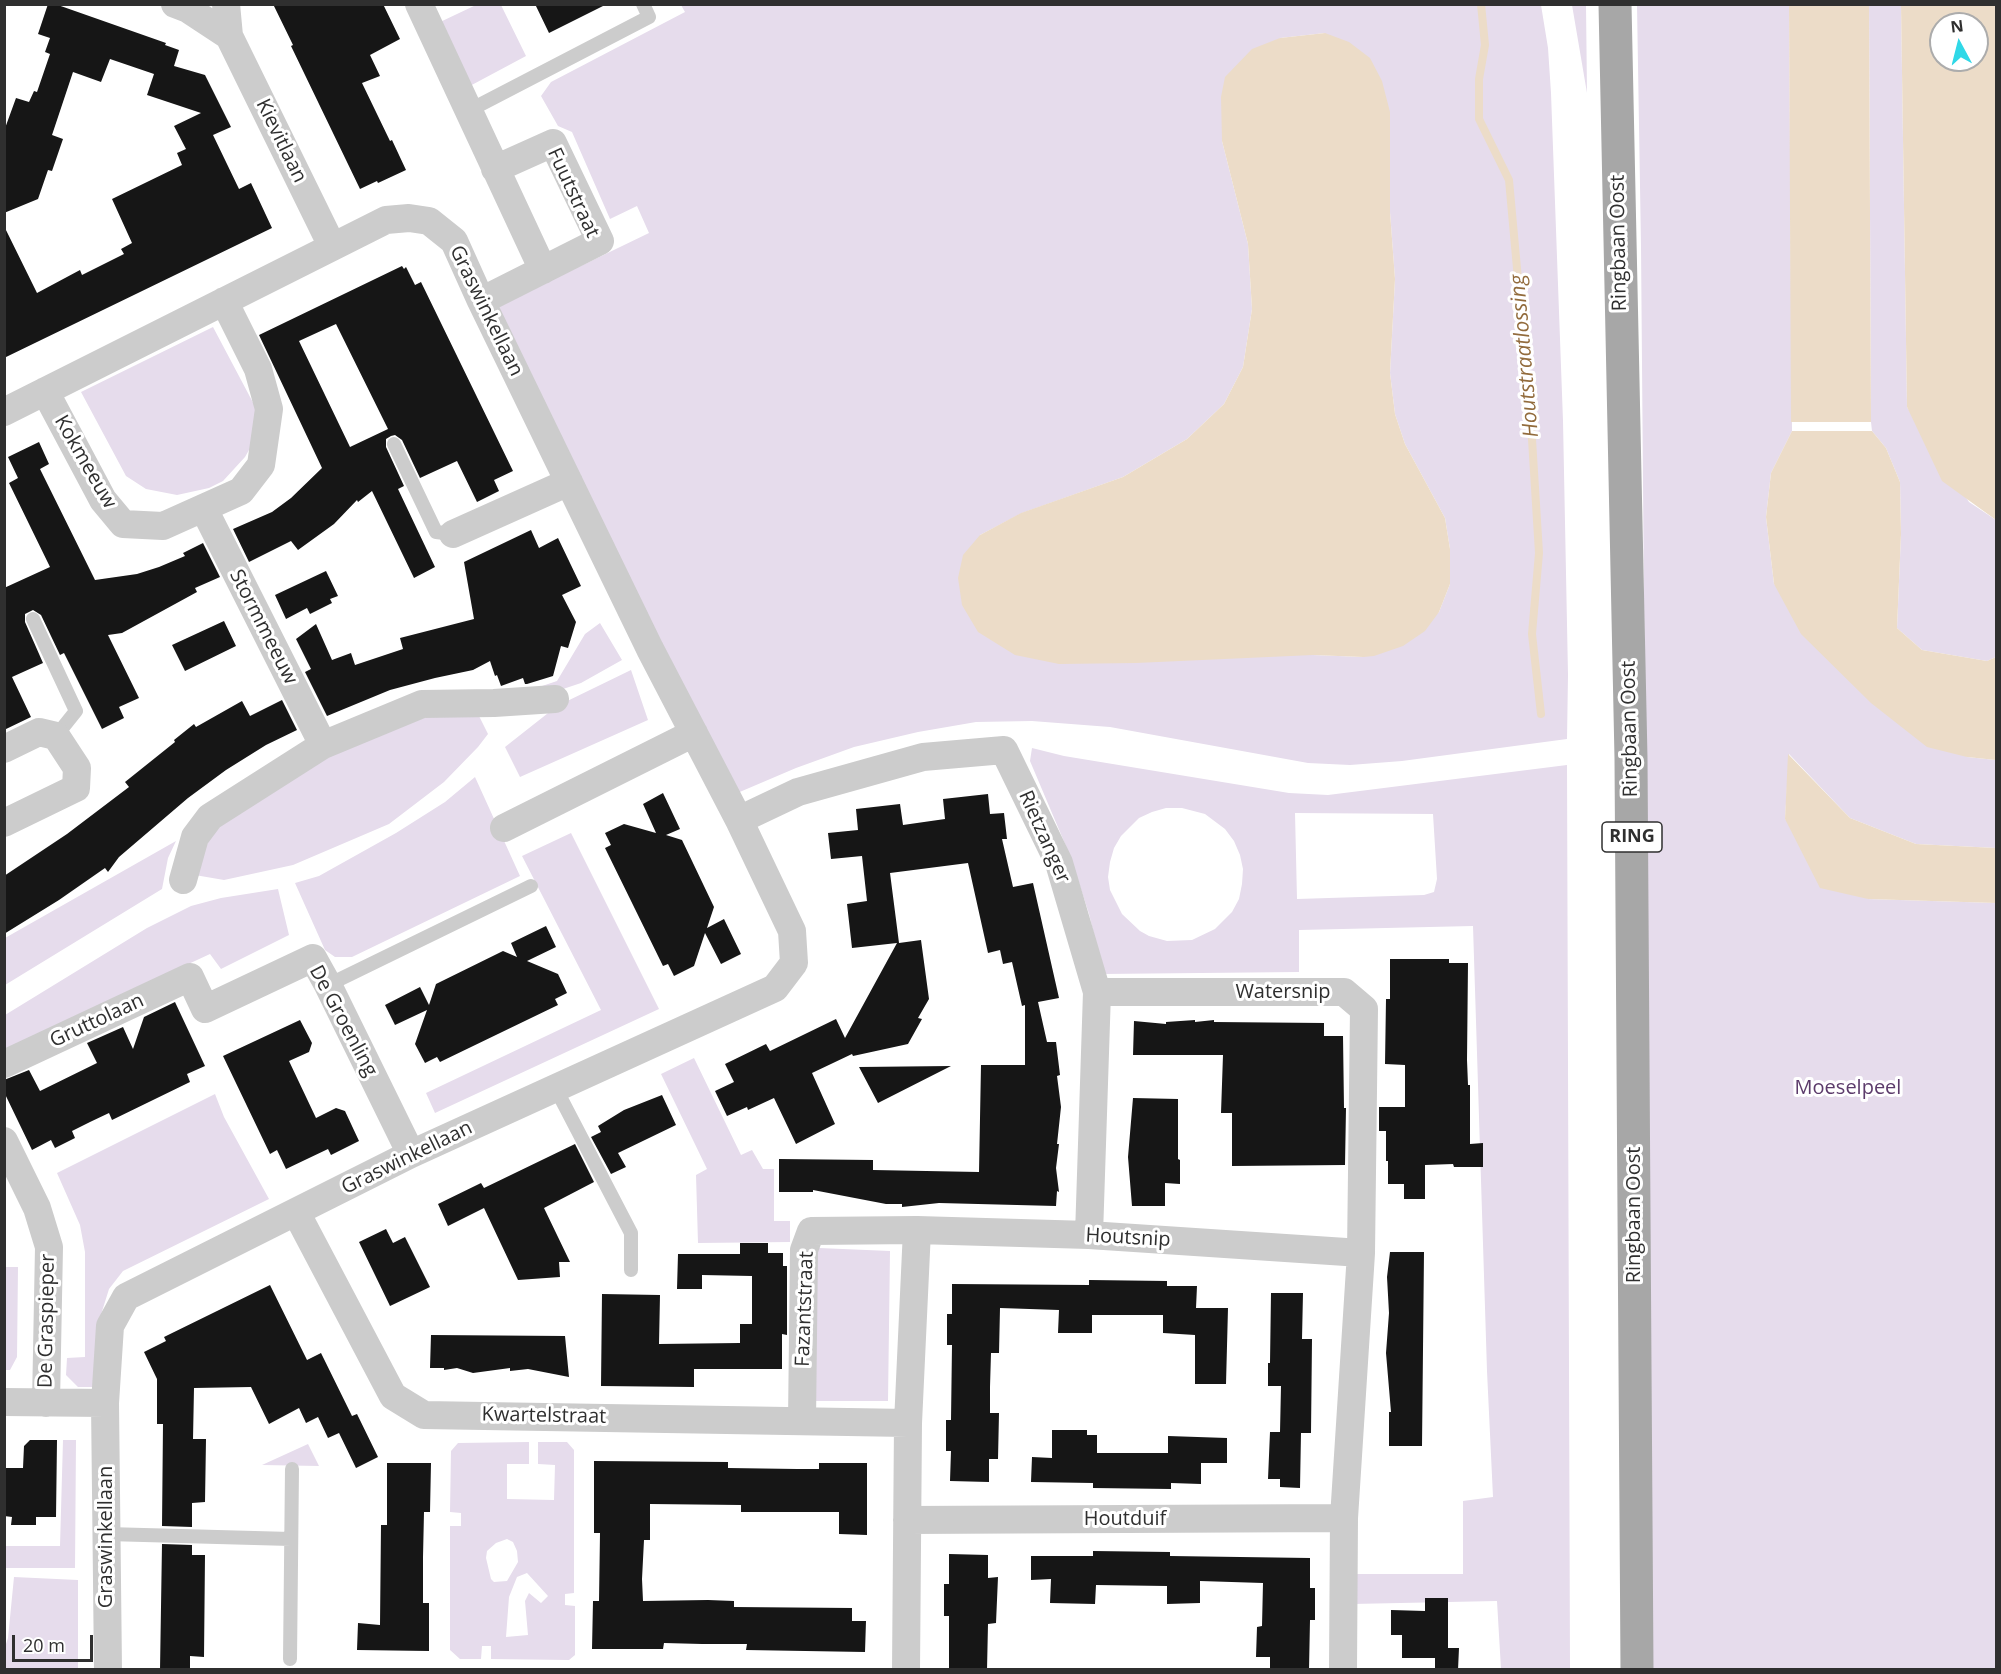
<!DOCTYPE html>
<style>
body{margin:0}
#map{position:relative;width:2001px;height:1674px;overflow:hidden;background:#fff;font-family:"Open Sans",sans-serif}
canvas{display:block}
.frame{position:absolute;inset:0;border:6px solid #2f2f2f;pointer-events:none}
.north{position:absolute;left:1929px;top:12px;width:60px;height:60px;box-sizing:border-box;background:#fff;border:2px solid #acacac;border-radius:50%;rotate:353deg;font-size:16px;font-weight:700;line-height:24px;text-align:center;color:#2f2f2f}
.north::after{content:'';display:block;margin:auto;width:21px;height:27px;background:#30d8e7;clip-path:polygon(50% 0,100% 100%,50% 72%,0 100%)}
.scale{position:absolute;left:12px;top:1635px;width:81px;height:27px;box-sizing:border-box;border:3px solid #2f2f2f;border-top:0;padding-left:8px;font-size:18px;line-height:21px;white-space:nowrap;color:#2f2f2f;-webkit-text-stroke:4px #fff;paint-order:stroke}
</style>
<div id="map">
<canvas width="2001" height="1674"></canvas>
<div class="frame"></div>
<div class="north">N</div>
<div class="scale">20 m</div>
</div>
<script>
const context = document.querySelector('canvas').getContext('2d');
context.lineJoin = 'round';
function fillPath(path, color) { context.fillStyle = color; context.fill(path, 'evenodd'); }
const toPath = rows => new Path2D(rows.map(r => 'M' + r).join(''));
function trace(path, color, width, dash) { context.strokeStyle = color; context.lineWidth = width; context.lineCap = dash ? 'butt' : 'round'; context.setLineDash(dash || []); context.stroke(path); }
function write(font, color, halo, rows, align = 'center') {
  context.font = font + ' "Open Sans",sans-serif'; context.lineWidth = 6; context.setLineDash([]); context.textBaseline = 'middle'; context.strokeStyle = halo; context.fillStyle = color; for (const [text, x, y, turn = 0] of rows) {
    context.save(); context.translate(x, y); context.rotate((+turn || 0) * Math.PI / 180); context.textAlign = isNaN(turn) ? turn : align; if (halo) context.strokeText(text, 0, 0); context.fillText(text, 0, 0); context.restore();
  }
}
fillPath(toPath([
 [476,5,501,5,526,56,468,87,438,23],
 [681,5,1541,5,1548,48,1551,93,1563,421,1568,675,1567,739,1402,761,1350,765,1308,763,1110,727,1032,721,976,722,918,732,854,747,796,768,735,794,498,306,649,233,637,206,610,219,572,132,558,126,541,96,551,82,685,12],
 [1325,33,1390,212,1395,279,1390,373,1395,414,1405,444,1445,518,1450,549,1450,584,1439,612,1363,657,1313,655,980,535,1022,513,1123,477,1187,439,1224,404,1243,367,1252,309,1248,244,1222,141,1280,38],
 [1572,5,1586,5,1587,93],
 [1637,5,1789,5,1792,431,1771,473,1766,517,1774,584,1967,757,1996,760,1996,848,1916,844,1850,818,1789,754,1785,819,1868,899,1996,903,1996,1669,1653,1669,1641,246],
 [1869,5,1901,5,1907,407,1969,502,1996,520,1996,657,1987,661,1922,650,1897,628,1901,534,1900,482,1886,448,1872,431,1871,422],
 [213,327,258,412,253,443,245,457,223,481,209,488,177,495,146,489,126,476,81,392],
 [600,623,622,660,581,683,554,692,518,694,557,681,585,634],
 [631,670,648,720,520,777,505,747,557,706],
 [466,706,478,714,488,734,478,747,444,782,389,824,293,865,224,880,189,874,220,822,330,756,413,721],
 [1032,748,1064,756,1289,793,1328,795,1567,765,1570,1669,1501,1669,1497,1601,1352,1604,1352,1574,1463,1574,1463,1501,1493,1497,1487,1371,1473,926,1299,930,1299,972,1102,974,1101,963,1089,914,1071,858,1030,761],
 [1166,808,1182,808,1205,814,1225,829,1234,841,1240,855,1243,869,1242,884,1239,899,1232,912,1215,929,1192,940,1167,941,1149,936,1140,931,1122,914,1110,890,1108,877,1110,862,1114,848,1121,836,1139,818,1152,812],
 [1295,813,1433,814,1437,879,1434,892,1424,895,1297,899],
 [475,777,520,876,352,957,335,957,325,950,295,883,319,876,396,833,445,802],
 [571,833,659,1009,435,1113,426,1093,601,1010,522,856],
 [176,841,168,858,162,889,5,985,5,938],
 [278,889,289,935,221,969,210,954,5,1049,5,1015,147,928,191,906,221,898],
 [694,1058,741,1155,752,1150,763,1169,774,1169,774,1221,790,1221,790,1242,698,1243,696,1175,707,1169,661,1074],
 [215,1094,224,1117,269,1199,123,1271,109,1289,99,1321,97,1387,78,1387,66,1375,67,1358,85,1357,85,1252,80,1225,57,1173],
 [819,1248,890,1251,888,1401,811,1401,811,1255],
 [5,1267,18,1267,17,1357,10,1370,5,1370],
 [63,1440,76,1440,75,1568,5,1568,5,1546,60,1546],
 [529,1442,529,1464,507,1464,507,1499,554,1500,555,1465,538,1464,538,1442,567,1442,574,1450,574,1593,565,1594,565,1605,575,1606,575,1655,569,1660,491,1659,491,1646,482,1646,481,1659,460,1659,450,1650,450,1526,461,1526,461,1513,450,1512,451,1451,458,1443],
 [507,1539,513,1542,517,1551,518,1562,507,1581,494,1582,491,1579,486,1558,487,1551,496,1543],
 [527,1573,548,1596,541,1603,529,1593,525,1601,528,1635,506,1637,509,1597,517,1577],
 [308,1444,319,1466,262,1465],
 [14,1577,78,1580,78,1669,5,1669,5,1647,8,1638]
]), '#e6dcec');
fillPath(toPath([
 [1789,5,1869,5,1871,422,1791,422],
 [1901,5,1996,5,1996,520,1942,481,1907,407],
 [1941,24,1977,24,1977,60,1941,60],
 [1325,33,1349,42,1370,58,1382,81,1390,112,1390,212,1395,279,1390,373,1395,414,1405,444,1445,518,1450,549,1450,584,1439,612,1425,631,1403,646,1374,656,1363,657,1313,655,1136,663,1059,664,1015,655,978,632,962,605,958,578,963,555,980,535,1021,513,1123,477,1187,439,1224,404,1243,367,1252,309,1248,244,1222,141,1221,97,1225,77,1252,49,1280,38],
 [1792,431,1872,431,1886,448,1900,482,1901,534,1897,628,1922,650,1987,661,1996,657,1996,760,1967,757,1927,747,1871,703,1801,634,1774,584,1766,517,1771,473],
 [1788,754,1850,818,1916,844,1996,848,1996,903,1868,899,1820,888,1785,819]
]), '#ecdcc8');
trace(toPath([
 [1481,4,1485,45,1479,79,1479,119,1509,180,1531,423,1539,553,1532,634,1541,714]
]), '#ecdcc8', 8);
fillPath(toPath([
 [48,4,55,4,166,43,165,45,179,50,174,66,205,75,231,127,213,135,239,189,251,183,272,228,4,358,4,226,37,293,80,270,82,275,124,254,121,249,132,243,112,199,182,165,177,153,186,149,174,126,201,113,147,95,154,74,110,59,101,82,73,72,52,135,63,139,52,171,48,170,38,199,4,213,4,131,16,98,29,102,34,91,37,92,50,54,45,52,50,38,38,34],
 [273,4,383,4,400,39,370,55,380,76,362,83,390,141,392,140,406,170,378,183,377,181,360,189,291,46,293,45],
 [535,4,607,4,549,33],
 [402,266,404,269,406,267,415,285,421,282,513,471,494,480,499,491,477,502,457,461,420,478,402,440,395,435,391,436,386,439,386,447,404,486,398,489,435,567,414,578,372,491,358,502,357,500,334,524,298,550,291,541,249,562,233,529,272,512,291,498,322,468,259,335],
 [336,324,388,429,350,447,299,341],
 [39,442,49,464,40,469,95,580,137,574,159,567,185,556,183,553,203,543,220,577,195,588,197,592,122,633,108,635,139,698,119,707,124,718,102,729,64,653,60,655,41,615,33,610,25,614,25,622,43,663,12,677,31,717,4,730,4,588,50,567,9,483,18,478,8,457],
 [531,530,539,548,558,538,581,586,562,595,576,622,568,648,561,646,553,676,527,684,525,684,523,678,501,686,497,675,495,676,490,661,473,670,435,678,390,690,327,716,305,672,311,669,296,639,316,624,332,660,351,653,355,665,403,649,400,638,474,619,464,562],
 [326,571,338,596,330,599,332,603,310,614,307,608,286,619,275,595],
 [224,621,236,646,185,671,172,645],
 [282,700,297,730,266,745,226,770,188,798,119,857,108,872,105,868,59,900,4,934,4,876,67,834,129,787,125,782,175,742,174,740,194,724,196,727,242,701,250,716],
 [663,793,680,829,666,835,682,840,714,907,707,928,724,919,741,954,721,964,705,933,694,966,674,976,668,964,663,966,605,848,611,845,605,833,624,824,656,833,643,804],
 [988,794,990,814,1004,813,1007,839,1002,839,1013,887,1033,883,1059,998,1038,1002,1047,1042,1056,1042,1060,1075,1057,1076,1061,1107,1057,1144,1059,1144,1056,1168,1059,1192,1057,1191,1056,1206,939,1203,902,1207,902,1204,886,1204,813,1190,813,1192,779,1192,779,1159,873,1160,873,1170,979,1172,981,1065,1025,1065,1025,1005,1022,1006,1012,962,1003,964,1000,950,988,953,968,863,890,873,899,943,921,940,929,999,918,1018,922,1019,908,1044,853,1056,852,1054,812,1073,835,1124,796,1144,774,1098,748,1110,747,1107,727,1116,715,1091,734,1082,725,1064,766,1044,770,1051,836,1019,845,1038,897,943,852,948,847,904,867,901,862,856,831,859,828,833,858,830,856,809,900,804,903,825,945,819,943,799],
 [546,926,556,947,527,961,558,974,567,993,555,999,558,1005,440,1062,437,1057,425,1063,415,1044,427,1010,395,1025,385,1005,420,987,429,1005,436,984,503,951,517,957,511,943],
 [1390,959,1449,959,1449,963,1468,963,1467,1060,1468,1085,1470,1085,1470,1144,1483,1143,1483,1167,1454,1167,1453,1164,1425,1165,1425,1199,1404,1199,1404,1184,1388,1184,1388,1161,1386,1161,1386,1131,1379,1131,1379,1107,1405,1107,1405,1065,1385,1064,1386,999,1390,999],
 [175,1002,205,1066,187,1074,190,1082,112,1120,109,1113,90,1122,72,1131,75,1138,55,1148,51,1140,32,1150,4,1092,4,1080,29,1070,40,1091,97,1063,87,1043,123,1027,133,1049,144,1017],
 [300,1020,312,1043,309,1052,289,1061,316,1118,336,1108,345,1111,359,1141,331,1155,328,1149,286,1169,277,1150,270,1154,223,1056],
 [1195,1020,1195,1022,1214,1020,1214,1022,1324,1023,1324,1036,1343,1036,1344,1108,1346,1108,1345,1165,1232,1166,1232,1113,1221,1113,1223,1055,1133,1055,1134,1021,1166,1024,1166,1022],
 [951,1066,878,1103,859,1067],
 [662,1095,676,1125,618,1153,626,1167,611,1174,591,1137,601,1132,598,1126,624,1110],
 [1133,1098,1178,1099,1178,1159,1180,1160,1180,1184,1165,1183,1165,1206,1132,1206,1128,1157],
 [575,1144,594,1182,544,1208,570,1262,559,1262,560,1277,518,1280,484,1208,448,1226,438,1204,481,1183,484,1188],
 [386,1229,393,1243,405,1237,430,1287,390,1306,359,1242],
 [740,1243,768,1243,768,1253,783,1253,783,1266,787,1266,787,1335,782,1334,782,1369,694,1369,694,1387,601,1386,602,1294,660,1295,659,1344,740,1343,740,1324,752,1324,752,1276,702,1275,702,1289,677,1289,678,1254,740,1254],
 [1390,1252,1424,1252,1422,1446,1389,1446,1389,1412,1391,1412,1386,1353,1389,1313,1387,1277],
 [1089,1280,1167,1281,1167,1286,1197,1286,1196,1308,1228,1308,1226,1384,1195,1384,1195,1335,1163,1333,1163,1315,1092,1315,1092,1333,1058,1333,1059,1310,1000,1308,999,1353,991,1353,990,1387,990,1413,999,1413,998,1459,989,1459,989,1482,950,1481,951,1451,946,1451,946,1420,951,1420,952,1345,947,1345,947,1314,952,1314,952,1284,1089,1285],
 [270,1285,307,1360,321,1353,352,1416,357,1414,378,1457,356,1468,339,1433,328,1438,318,1417,306,1423,299,1408,269,1424,251,1387,194,1388,193,1439,206,1439,205,1502,192,1503,192,1527,162,1526,163,1424,157,1424,157,1379,144,1352,166,1341,164,1337],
 [1271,1293,1303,1293,1302,1339,1312,1339,1311,1433,1301,1433,1300,1488,1280,1487,1280,1479,1268,1479,1270,1432,1280,1432,1281,1386,1268,1386,1268,1363,1270,1363],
 [431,1335,565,1336,569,1377,528,1369,510,1371,510,1368,473,1373,457,1368,444,1370,444,1368,430,1368],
 [1052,1430,1087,1430,1087,1435,1097,1435,1097,1453,1168,1453,1168,1436,1227,1438,1227,1463,1201,1463,1201,1484,1171,1483,1171,1489,1093,1488,1093,1483,1031,1482,1032,1457,1052,1458],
 [30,1440,57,1440,56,1517,36,1517,36,1525,11,1525,12,1517,4,1516,4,1468,23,1468,24,1446],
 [594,1461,728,1462,728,1468,797,1469,819,1469,819,1463,867,1463,867,1535,839,1534,839,1512,741,1512,741,1505,650,1504,650,1540,644,1540,642,1579,643,1601,708,1600,734,1601,734,1607,852,1608,852,1621,866,1621,865,1652,746,1650,747,1644,702,1644,664,1643,663,1649,592,1649,593,1601,599,1601,600,1533,594,1533],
 [387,1463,431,1463,430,1512,424,1512,423,1557,423,1603,429,1603,429,1651,357,1650,358,1623,380,1625,381,1525,387,1525],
 [162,1544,192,1545,192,1555,205,1555,204,1657,190,1656,190,1670,160,1670],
 [1093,1551,1170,1552,1170,1556,1310,1558,1310,1588,1315,1588,1315,1620,1310,1620,1309,1670,1270,1670,1270,1657,1256,1657,1257,1627,1262,1626,1263,1583,1200,1581,1200,1603,1167,1604,1167,1586,1096,1585,1095,1604,1050,1603,1051,1579,1031,1580,1031,1556,1093,1556],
 [949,1554,988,1555,988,1578,998,1577,996,1623,988,1624,987,1670,949,1670,949,1616,944,1616,944,1584,949,1584],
 [1425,1598,1448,1598,1448,1648,1459,1648,1458,1670,1435,1670,1435,1658,1402,1658,1402,1635,1391,1635,1391,1610,1425,1611]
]), '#161616');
trace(toPath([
 [468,111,649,17,643,4],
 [394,444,436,532,453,534],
 [33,619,76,711,56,736],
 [328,985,531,886],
 [556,1089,631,1233,631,1270],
 [107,1534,291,1539],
 [290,1659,292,1469]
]), '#ccc', 14);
trace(toPath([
 [175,4,188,9,229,36,332,246],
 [226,4,229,36],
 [419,4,543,270],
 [481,301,600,241,553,143,495,169],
 [45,391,103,500,123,524,163,526,241,491,261,465,269,409,258,369,224,301],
 [4,412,386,220,409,218,429,221,454,241,481,301,650,649,739,820,792,931,794,963,775,988,411,1154,126,1297,110,1326,105,1403,108,1670],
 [204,509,323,745],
 [453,534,569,482],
 [4,749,39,732,56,736,77,768,76,788,4,823],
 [739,820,798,792,923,757,1004,750,1059,863,1097,992,1089,1235],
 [504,828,694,733],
 [183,880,195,837,210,817,323,745,422,704,494,703,555,699],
 [1097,992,1344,992,1364,1009,1361,1253],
 [4,1064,190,977,205,1009,313,958,328,985,411,1154],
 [4,1141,37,1208,49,1247,46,1403],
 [296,1212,393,1396,424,1415,908,1423],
 [4,1402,105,1403],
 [802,1421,804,1250,811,1231,917,1230],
 [907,1520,1344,1518],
 [906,1670,908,1423,917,1230,1089,1235,1361,1253,1344,1518,1343,1670]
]), '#ccc', 28);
trace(toPath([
 [1615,4,1631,758,1637,1670]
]), '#a7a7a7', 33);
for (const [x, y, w] of [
 [1632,837,60]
]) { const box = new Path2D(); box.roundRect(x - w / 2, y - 15, w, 30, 4.5); context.fillStyle = '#fff'; context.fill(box); trace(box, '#2f2f2f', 1.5); }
write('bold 18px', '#2f2f2f', null, [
 ["RING",1632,837]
]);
write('20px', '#2f2f2f', '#fff', [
 ["Kievitlaan",281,141,64],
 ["Fuutstraat",573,193,65],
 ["Ringbaan Oost",1619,243,-91],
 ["Graswinkellaan",486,311,64],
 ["Kokmeeuw",85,462,60],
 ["Stormmeeuw",263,627,63],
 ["Ringbaan Oost",1630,729,-91],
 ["Rietzanger",1044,837,66],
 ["Watersnip",1283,992],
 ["Gruttolaan",97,1021,-25],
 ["De Groenling",343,1021,62],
 ["Graswinkellaan",407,1158,-26],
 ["Ringbaan Oost",1634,1215,-90],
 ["Houtsnip",1128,1238,3],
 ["Fazantstraat",805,1309,-88],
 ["De Graspieper",47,1321,-89],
 ["Kwartelstraat",544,1416,1],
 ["Houtduif",1125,1519],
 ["Graswinkellaan",106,1537,-90]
]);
write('20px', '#5c3b6b', '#fff', [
 ["Moeselpeel",1848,1088]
]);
write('italic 21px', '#926b3c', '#fff', [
 ["Houtstraatlossing",1525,356,-95]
]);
</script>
